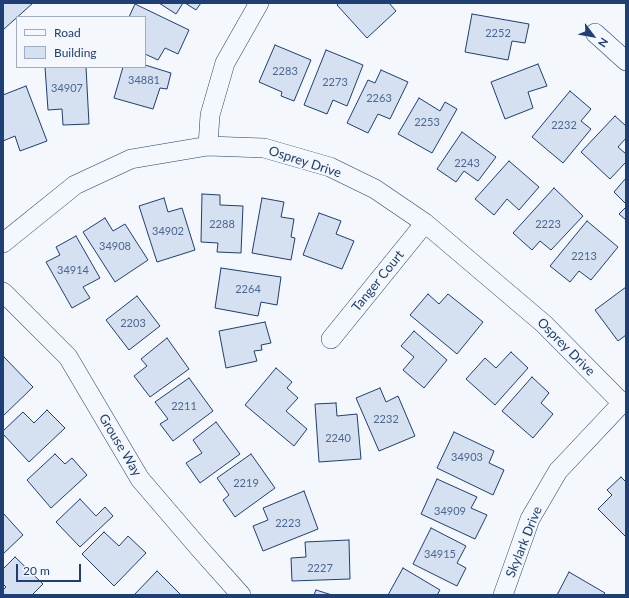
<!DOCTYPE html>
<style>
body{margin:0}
#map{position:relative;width:629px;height:598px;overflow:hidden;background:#f4f7fb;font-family:Lato,sans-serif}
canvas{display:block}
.frame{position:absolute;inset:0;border:4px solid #1d3f73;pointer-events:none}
.legend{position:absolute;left:16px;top:16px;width:130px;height:52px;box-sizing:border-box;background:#f4f7fb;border:1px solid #9eadc5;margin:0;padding:5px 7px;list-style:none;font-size:12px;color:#1d3f73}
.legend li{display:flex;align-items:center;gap:8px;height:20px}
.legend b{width:20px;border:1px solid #9eadc5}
.north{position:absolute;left:573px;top:16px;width:40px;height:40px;-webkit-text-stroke:3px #f4f7fb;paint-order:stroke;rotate:122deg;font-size:11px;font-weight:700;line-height:16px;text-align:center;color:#1d3f73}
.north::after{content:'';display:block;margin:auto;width:14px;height:18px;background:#1d3f73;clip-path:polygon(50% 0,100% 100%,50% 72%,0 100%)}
.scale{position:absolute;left:16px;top:564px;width:65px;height:18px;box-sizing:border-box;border:2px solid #1d3f73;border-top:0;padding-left:5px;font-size:12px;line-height:14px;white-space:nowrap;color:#1d3f73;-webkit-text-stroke:3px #f4f7fb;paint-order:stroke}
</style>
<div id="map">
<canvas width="629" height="598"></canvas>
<div class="frame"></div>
<ul class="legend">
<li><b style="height:5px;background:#f4f7fb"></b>Road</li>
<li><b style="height:11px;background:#d5e0f0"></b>Building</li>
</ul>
<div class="north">N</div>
<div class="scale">20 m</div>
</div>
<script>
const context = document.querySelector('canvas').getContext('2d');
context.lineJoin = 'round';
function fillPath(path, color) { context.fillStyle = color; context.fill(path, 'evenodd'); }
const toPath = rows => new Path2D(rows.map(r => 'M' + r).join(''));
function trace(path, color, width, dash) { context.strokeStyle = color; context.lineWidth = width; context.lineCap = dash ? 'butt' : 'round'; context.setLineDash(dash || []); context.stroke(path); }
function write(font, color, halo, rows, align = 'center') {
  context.font = font + ' Lato,sans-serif'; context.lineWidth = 3; context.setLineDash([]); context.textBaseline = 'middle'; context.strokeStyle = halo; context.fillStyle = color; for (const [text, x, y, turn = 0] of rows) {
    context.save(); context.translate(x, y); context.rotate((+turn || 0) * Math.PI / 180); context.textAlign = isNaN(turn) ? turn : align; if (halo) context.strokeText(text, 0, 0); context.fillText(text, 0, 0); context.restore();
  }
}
const building = toPath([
 [3,3,33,3,4,29,3,28,3,3],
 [159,3,183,3,176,14,159,3],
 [185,3,201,3,196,10,185,3],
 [339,3,389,3,396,11,367,38,337,5,339,3],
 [135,4,189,30,178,54,165,48,158,60,145,54,145,17,129,17,135,4],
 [472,14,529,24,525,43,512,41,508,60,465,52,472,14],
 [275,45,311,60,294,101,281,96,282,92,259,82,275,45],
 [326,50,363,65,347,106,333,100,327,114,304,105,326,50],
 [538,64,547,86,528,92,533,108,505,119,491,82,538,64],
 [145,65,171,73,167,89,160,88,153,109,114,98,123,67,145,67,145,65],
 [45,67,86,67,89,124,63,125,62,109,48,110,45,67],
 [381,70,408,82,390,119,378,114,368,133,347,123,368,80,375,83,381,70],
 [26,86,47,141,20,151,15,136,3,141,3,95,26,86],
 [570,91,591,109,581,121,591,129,563,163,532,137,570,91],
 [419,98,440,111,445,102,457,109,432,153,398,134,419,98],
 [615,116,626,126,626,138,618,147,626,154,626,162,610,179,581,152,615,116],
 [462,132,496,157,478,181,464,171,456,182,437,169,462,132],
 [509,161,539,187,519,210,507,199,494,215,475,199,509,161],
 [626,178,626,204,614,192,626,178],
 [554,188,583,216,551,250,540,241,532,250,513,233,554,188],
 [202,194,220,195,220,205,243,206,241,253,217,252,218,243,201,242,202,194],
 [164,198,168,212,182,208,195,250,157,262,139,206,164,198],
 [262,198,284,202,281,217,294,219,291,237,295,238,291,260,252,253,262,198],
 [626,207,626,220,619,214,626,207],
 [319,213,341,221,336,234,354,241,342,269,303,255,319,213],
 [105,218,113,231,125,224,148,260,115,282,83,232,105,218],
 [587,221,618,247,591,280,579,271,570,282,550,266,587,221],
 [76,236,100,278,83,287,90,298,72,308,46,262,60,255,56,247,76,236],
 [221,268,281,277,277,305,261,302,258,316,215,308,221,268],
 [626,287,626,335,618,341,595,310,626,287],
 [428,294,439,304,448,294,483,322,457,354,410,315,428,294],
 [137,296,160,326,129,350,106,320,137,296],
 [265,322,271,343,261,345,262,350,254,351,257,361,226,368,219,331,265,322],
 [414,331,447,360,424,388,403,370,414,357,401,346,414,331],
 [167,338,189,369,150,397,134,376,147,366,141,359,167,338],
 [511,352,528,368,495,405,466,379,485,358,496,368,511,352],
 [4,357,33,387,3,416,3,358,4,357],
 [276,368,292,382,287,388,298,398,286,411,307,429,294,446,245,405,276,368],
 [532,377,549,393,541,403,553,414,533,438,502,411,532,377],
 [189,378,213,411,173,441,160,424,168,419,155,402,189,378],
 [380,388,386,402,398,396,415,436,379,451,356,398,380,388],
 [336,403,337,416,357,414,361,459,319,462,315,404,336,403],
 [47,410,65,428,29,462,3,434,3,431,23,412,34,423,47,410],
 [216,422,240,454,200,483,186,463,202,453,193,440,216,422],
 [454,432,494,451,489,463,504,470,493,495,437,468,454,432],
 [55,454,65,464,72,458,87,475,51,508,27,480,55,454],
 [251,454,275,488,235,517,223,500,229,495,217,478,251,454],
 [621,477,626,482,626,537,598,509,612,495,607,490,621,477],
 [437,479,477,497,471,508,487,515,475,539,421,514,437,479],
 [304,491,318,529,263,551,253,526,268,520,263,508,304,491],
 [80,499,96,516,105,507,113,516,80,547,56,522,80,499],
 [3,513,23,535,3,554,3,513],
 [431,528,466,546,457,563,466,568,457,586,413,564,431,528],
 [104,532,119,546,128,536,146,553,114,586,82,554,104,532],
 [349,540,350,579,292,581,291,558,306,557,305,542,349,540],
 [15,557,43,584,32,595,3,595,3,590,6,587,3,584,3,569,15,557],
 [403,568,440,590,437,595,388,595,403,568],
 [157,571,181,595,134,595,157,571],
 [569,572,605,593,603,595,557,595,569,572],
 [316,590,332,595,314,595,316,590]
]);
fillPath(building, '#d5e0f0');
trace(building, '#1d3f73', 1);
const street = toPath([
 [595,33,626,61],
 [208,146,210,115,225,63,259,3],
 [3,243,75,185,131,159,208,146,264,148,330,167,375,189,425,223,544,324,622,403],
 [3,292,68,357,140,479,200,549,241,595],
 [331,339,425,223],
 [503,595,530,519,558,471,622,403,626,401]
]);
trace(street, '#1d3f73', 20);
trace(street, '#f4f7fb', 19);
write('11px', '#4b6792', null, [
 ["2252",498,33],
 ["2283",285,71],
 ["34881",144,80],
 ["2273",335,82],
 ["34907",67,88],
 ["2263",379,98],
 ["2253",427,122],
 ["2232",564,125],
 ["2243",467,163],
 ["2288",222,224],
 ["2223",548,224],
 ["34902",168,231],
 ["34908",115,246],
 ["2213",584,256],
 ["34914",73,270],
 ["2264",248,289],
 ["2203",133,323],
 ["2211",184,406],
 ["2232",386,419],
 ["2240",338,438],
 ["34903",467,457],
 ["2219",246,483],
 ["34909",450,511],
 ["2223",288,523],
 ["34915",440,554],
 ["2227",320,568]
]);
write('13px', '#1d3f73', '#f4f7fb', [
 ["Osprey Drive",305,162,18],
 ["Tanger Court",378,281,-51],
 ["Osprey Drive",566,347,45],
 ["Grouse Way",120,445,59],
 ["Skylark Drive",524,542,-68]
]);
</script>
